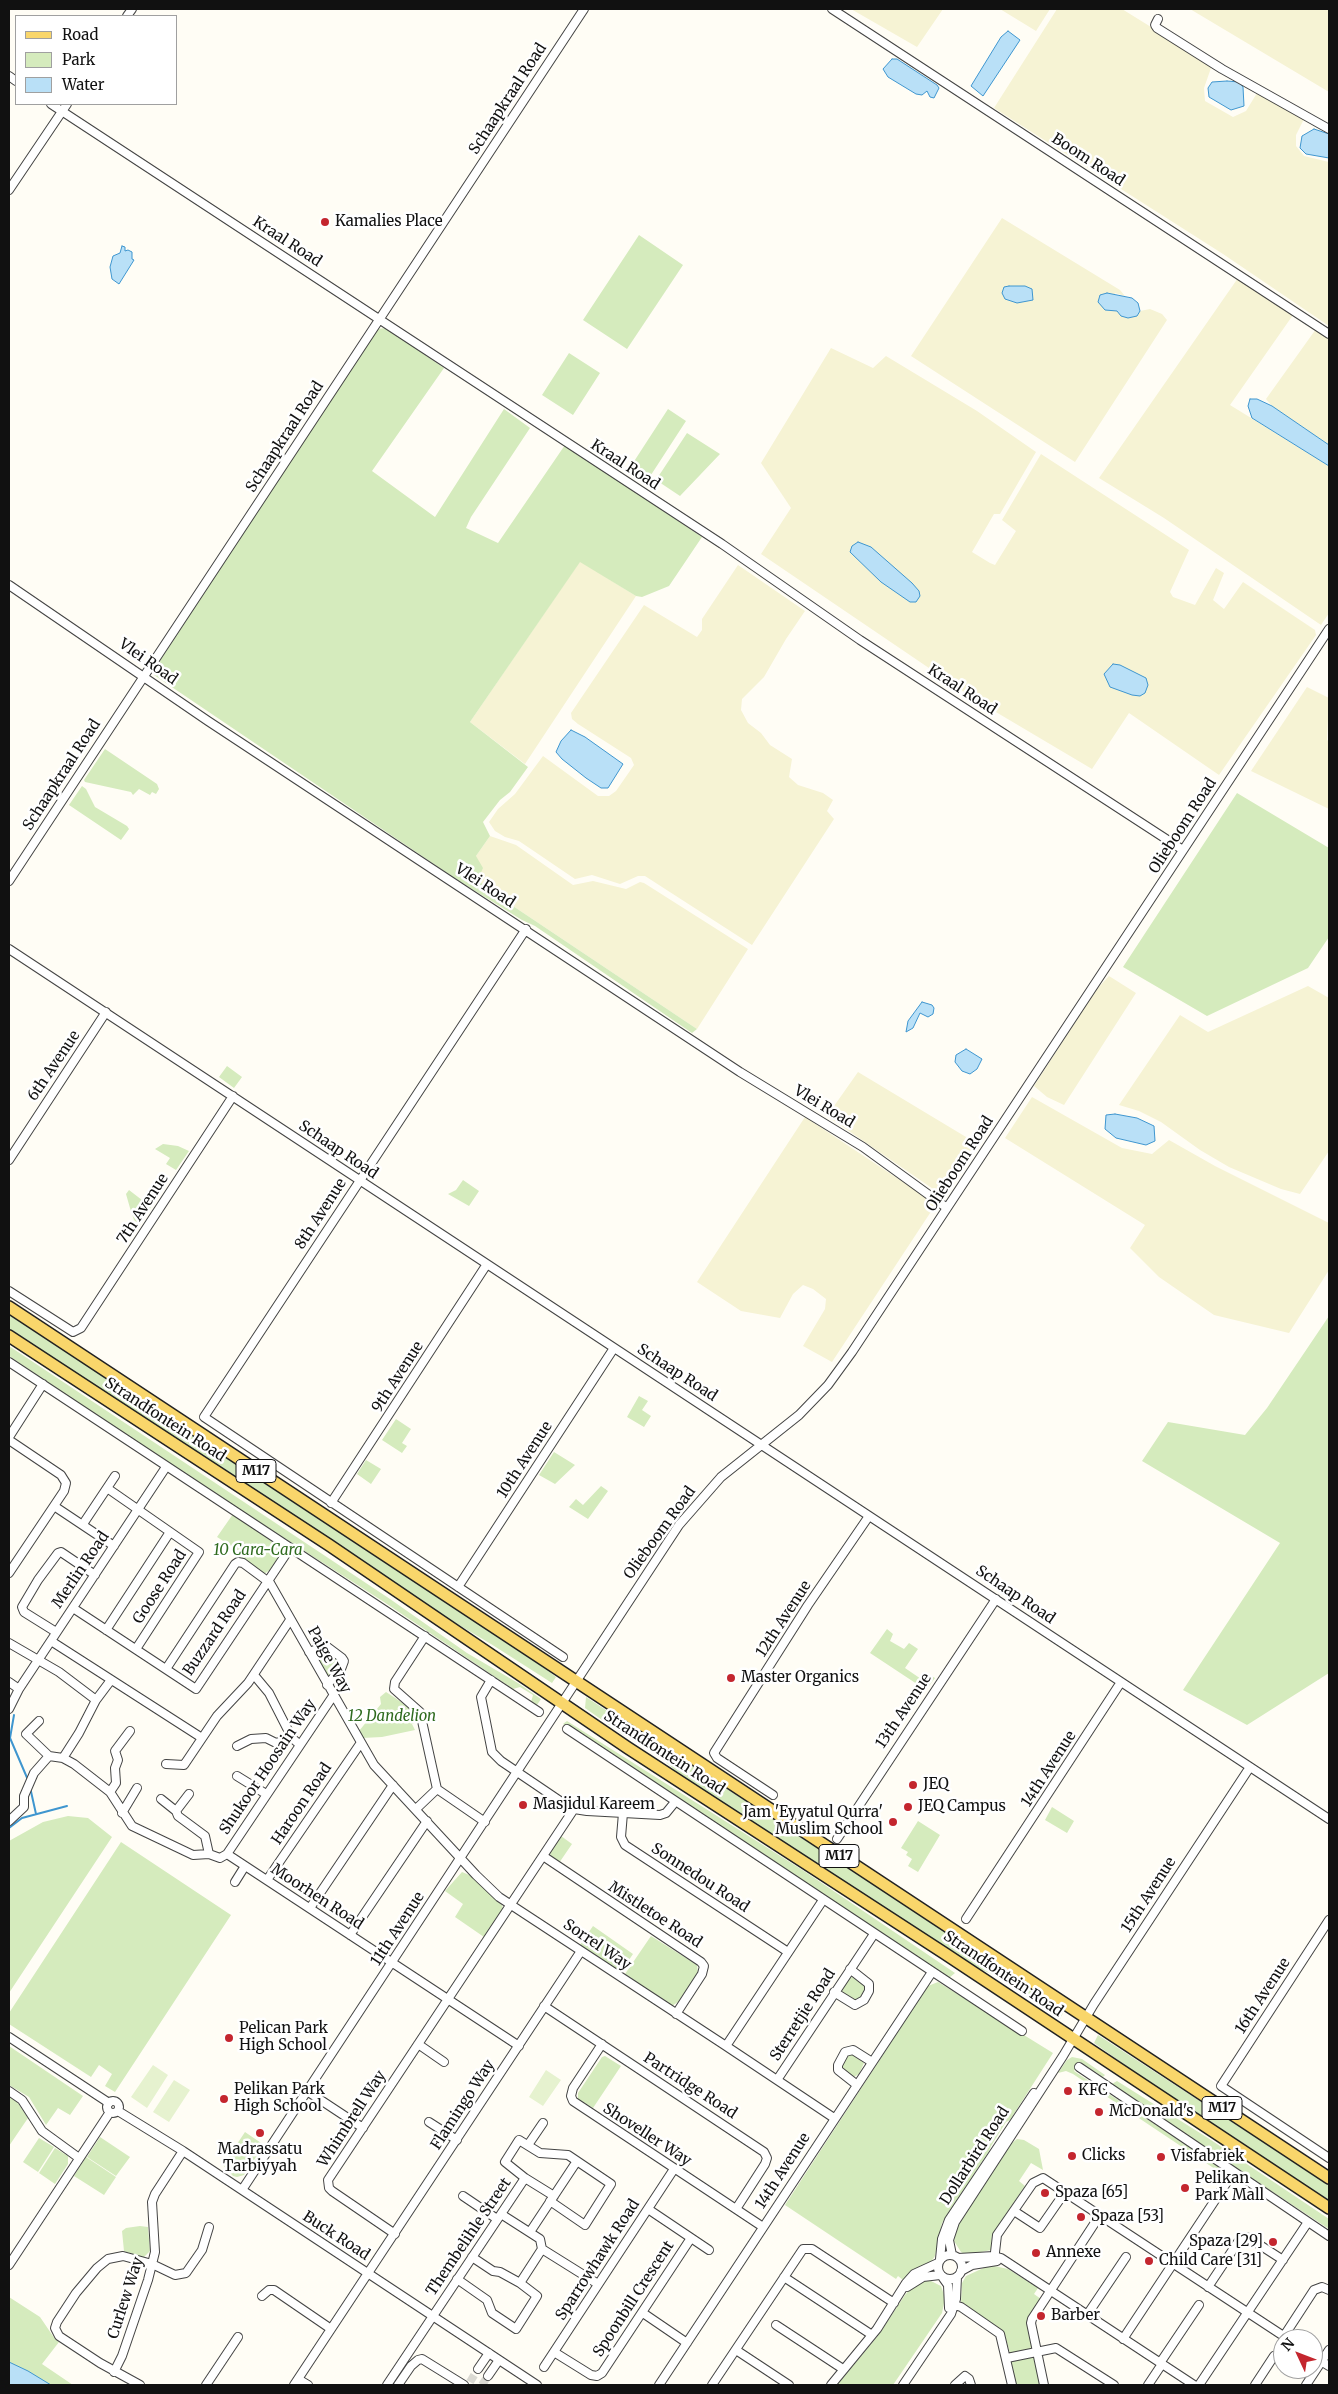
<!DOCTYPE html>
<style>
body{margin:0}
#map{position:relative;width:1338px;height:2394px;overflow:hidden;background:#fffdf5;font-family:Merriweather,serif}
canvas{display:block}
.frame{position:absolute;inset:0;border:10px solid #111;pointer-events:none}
.legend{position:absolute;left:15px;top:15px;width:162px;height:90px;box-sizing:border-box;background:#fff;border:1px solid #a0a0a0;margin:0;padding:6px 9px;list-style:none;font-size:15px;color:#111}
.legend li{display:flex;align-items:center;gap:10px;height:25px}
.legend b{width:25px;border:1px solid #a0a0a0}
.north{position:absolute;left:1273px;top:2329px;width:50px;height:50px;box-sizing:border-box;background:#fff;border:1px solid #a0a0a0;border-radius:50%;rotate:313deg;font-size:14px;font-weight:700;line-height:20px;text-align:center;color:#111}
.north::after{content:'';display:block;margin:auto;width:18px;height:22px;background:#c4262e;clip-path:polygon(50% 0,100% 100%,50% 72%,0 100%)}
</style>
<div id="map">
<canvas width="1338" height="2394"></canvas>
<div class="frame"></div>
<ul class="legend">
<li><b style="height:6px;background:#f9d66b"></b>Road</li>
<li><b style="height:14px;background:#d5ebbd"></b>Park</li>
<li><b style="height:14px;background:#b9e0f7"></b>Water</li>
</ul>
<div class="north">N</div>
</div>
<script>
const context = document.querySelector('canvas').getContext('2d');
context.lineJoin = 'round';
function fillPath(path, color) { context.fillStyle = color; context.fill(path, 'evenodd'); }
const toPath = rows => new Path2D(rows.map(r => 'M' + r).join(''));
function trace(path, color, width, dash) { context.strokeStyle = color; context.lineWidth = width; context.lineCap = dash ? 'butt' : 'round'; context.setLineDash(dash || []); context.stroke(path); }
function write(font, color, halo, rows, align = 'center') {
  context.font = font + ' Merriweather,serif'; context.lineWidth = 5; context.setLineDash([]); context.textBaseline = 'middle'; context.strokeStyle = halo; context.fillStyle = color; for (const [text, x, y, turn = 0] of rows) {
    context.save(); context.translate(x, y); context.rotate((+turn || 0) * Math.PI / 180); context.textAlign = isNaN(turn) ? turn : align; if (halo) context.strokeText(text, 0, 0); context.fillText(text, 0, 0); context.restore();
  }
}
fillPath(toPath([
 [851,9,943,9,917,47],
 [1000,9,1050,9,1036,31],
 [1057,9,1122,9,1209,63,1211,68,1204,88,1205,101,1233,117,1246,111,1257,93,1305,117,1296,135,1296,146,1304,156,1329,162,1329,326,1223,254,994,108],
 [1190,9,1329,9,1329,92],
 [1002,218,1120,290,1125,296,1115,293,1117,311,1137,316,1140,311,1150,309,1162,314,1167,320,1075,462,911,356],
 [1238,278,1293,315,1230,405,1329,466,1329,613,1321,625,1164,518,1099,478],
 [1316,329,1329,337,1329,445,1272,406,1266,399],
 [831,348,873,368,886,356,977,411,1036,452,1000,514,994,514,972,552,990,563,995,565,1016,531,1002,520,1041,454,1189,550,1170,592,1173,597,1195,605,1216,568,1224,573,1213,600,1224,609,1243,582,1315,630,1316,635,1219,775,1129,713,1092,769,979,702,761,554,791,508,761,463],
 [580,561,636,596,525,764,470,722],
 [738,565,805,611,786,639,764,677,742,699,741,710,748,723,761,733,770,745,792,759,789,777,798,785,823,793,833,800,827,811,834,819,752,945,645,876,638,876,620,884,592,875,575,879,519,841,505,837,495,831,489,822,498,809,515,794,543,756,598,796,609,796,616,791,634,765,631,758,578,724,572,719,571,713,644,605,697,637,702,630,702,619],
 [1307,687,1329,698,1327,740,1329,741,1329,809,1251,771],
 [490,836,516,845,573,885,593,881,626,889,640,882,644,883,748,949,697,1029,486,888,478,879,476,856],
 [1109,976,1136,993,1064,1105,1047,1097,1034,1086,1096,990],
 [1308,986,1329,998,1329,1151,1300,1194,1281,1189,1229,1167,1200,1150,1161,1122,1139,1111,1119,1105,1180,1015,1208,1032],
 [858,1072,976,1143,939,1193,827,1116],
 [1032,1097,1122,1148,1152,1154,1169,1140,1215,1166,1329,1223,1329,1270,1289,1333,1214,1315,1159,1277,1130,1248,1145,1225,1005,1138],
 [805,1117,936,1204,832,1362,803,1346,825,1309,826,1299,813,1289,803,1285,793,1294,780,1318,741,1311,697,1282]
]), '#f6f3d4');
fillPath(toPath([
 [639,235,683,265,627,349,583,320],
 [386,328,444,368,372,471,435,517,504,409,530,428,471,517,466,528,498,543,565,445,702,537,669,586,642,597,636,596,580,562,470,722,528,767,510,792,500,800,483,822,490,836,476,856,483,868,478,879,486,888,697,1029,692,1033,535,926,522,920,459,881,154,675,161,659,377,329],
 [569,353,600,373,573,415,542,395],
 [668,409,686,421,649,478,631,466],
 [687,433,720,454,680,496,656,480],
 [105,749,157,784,159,789,156,794,152,792,150,795,139,789,133,795,131,792,85,782,84,780],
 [82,786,86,789,95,807,127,826,129,829,121,840,69,805],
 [1237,793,1329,848,1329,937,1308,968,1207,1016,1123,967],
 [227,1066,242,1077,234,1088,219,1077],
 [163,1144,178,1146,189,1151,176,1170,166,1164,170,1158,155,1149],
 [463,1180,479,1191,469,1206,448,1194,456,1190],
 [129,1190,151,1207,140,1225,134,1220,130,1208,126,1194],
 [9,1313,542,1666,556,1677,552,1683,491,1644,442,1615,9,1330],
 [1329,1316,1329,1673,1247,1725,1183,1690,1280,1543,1142,1461,1168,1422,1245,1435,1267,1408],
 [9,1346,390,1599,467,1653,518,1683,541,1699,537,1705,531,1702,533,1695,520,1687,513,1689,384,1602,161,1459,9,1356],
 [639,1396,648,1401,642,1410,651,1416,644,1427,627,1417],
 [396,1419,411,1429,402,1443,407,1446,402,1453,382,1440],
 [554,1452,575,1465,555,1484,539,1475],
 [366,1460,381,1469,371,1484,357,1474],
 [601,1486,608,1491,588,1519,569,1507,576,1499,583,1505],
 [233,1514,281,1548,280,1554,270,1570,264,1574,242,1560,242,1553,217,1537],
 [887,1629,893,1634,890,1641,904,1649,909,1643,918,1649,905,1668,924,1681,928,1674,935,1678,926,1690,870,1653],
 [324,1649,339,1659,340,1664,332,1675,327,1675,316,1656,317,1652],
 [386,1692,415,1711,419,1721,412,1724,415,1730,382,1737,362,1738,359,1731,381,1704,380,1697],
 [586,1697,992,1962,1011,1978,1063,2013,1060,2019,994,1975,973,1966,677,1772,658,1755,622,1734,585,1708],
 [567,1721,804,1871,955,1973,949,1978,645,1776,563,1724],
 [1052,1807,1074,1821,1067,1833,1045,1820],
 [68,1816,88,1818,112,1837,9,1993,9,1841,43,1822],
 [918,1821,940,1835,918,1872,908,1866,912,1859,906,1855,908,1852,901,1848],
 [561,1836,572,1844,559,1863,551,1857,550,1853],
 [121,1842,231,1915,115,2092,105,2086,112,2074,99,2065,91,2077,9,2024,9,2013],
 [462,1872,472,1876,502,1905,503,1909,484,1937,455,1917,463,1904,445,1891],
 [593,1926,633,1954,620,1973,580,1945],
 [651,1936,697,1965,698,1973,678,2002,672,2006,625,1974],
 '842 1989a12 12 0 1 1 24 0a12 12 0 1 1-24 0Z',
 [938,1982,1053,2053,1010,2120,1006,2122,991,2146,989,2151,942,2223,935,2256,931,2262,915,2269,903,2280,898,2276,896,2279,785,2205,928,1986],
 [1098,2035,1329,2185,1329,2202,1149,2082,1094,2043],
 [9,2046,83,2096,70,2115,58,2108,46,2125,29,2097,9,2085],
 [848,2053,851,2053,864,2063,859,2074,854,2077,841,2067],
 [605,2056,621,2066,593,2108,578,2099,578,2093,602,2057],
 [1072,2057,1082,2059,1105,2075,1103,2077,1080,2062,1074,2071,1226,2171,1225,2180,1224,2175,1073,2074,1066,2071,1058,2073,1067,2060],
 [1117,2081,1208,2138,1329,2219,1329,2229,1110,2085],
 [9,2096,16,2100,28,2118,9,2146],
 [245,2132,264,2145,244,2175,237,2177,233,2176,223,2165],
 [100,2137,130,2157,116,2176,87,2157],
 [39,2138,54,2147,38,2172,23,2162],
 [1017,2139,1024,2140,1039,2149,1043,2170,1031,2163,1019,2181,1025,2186,992,2235,991,2250,966,2255,961,2252,954,2241,958,2223,1012,2143],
 [55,2148,68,2156,68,2164,55,2184,39,2173],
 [86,2157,116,2177,104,2195,74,2176],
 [140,2226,148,2227,150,2251,143,2258,124,2251,122,2231,126,2228],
 [990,2265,1008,2269,1038,2288,1034,2294,1041,2299,1028,2319,1032,2346,1030,2349,1010,2353,1004,2332,961,2303,962,2283,966,2276],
 [927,2279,941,2286,945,2298,942,2313,893,2385,837,2385,877,2337,905,2295,910,2289],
 [9,2297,40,2317,55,2339,59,2342,42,2364,73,2385,9,2385],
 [1030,2356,1034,2357,1040,2385,1015,2385,1010,2360]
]), '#d5ebbd');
fillPath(toPath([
 [153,2065,168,2075,147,2108,131,2097],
 [546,2070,561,2080,543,2106,529,2097],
 [174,2080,190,2090,169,2122,153,2112]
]), '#e6f2cf');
const water = toPath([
 [1008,31,1020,40,983,96,971,86,1001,37,1008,31],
 [892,59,897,59,937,85,939,88,934,98,930,97,927,91,922,95,916,94,888,77,883,69,892,59],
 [1227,81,1239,82,1243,87,1244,106,1231,110,1209,97,1208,88,1212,82,1227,81],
 [1314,129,1329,134,1329,158,1306,154,1300,148,1302,136,1314,129],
 [122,246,125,247,125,251,128,250,132,252,132,259,134,260,119,284,112,279,110,267,113,256,120,253,122,246],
 [1009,286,1025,286,1032,289,1033,300,1017,303,1005,299,1002,293,1004,287,1009,286],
 [1107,293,1132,298,1138,303,1140,311,1137,316,1128,318,1121,316,1117,311,1105,310,1098,302,1100,295,1107,293],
 [1250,399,1257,399,1272,406,1329,445,1329,466,1252,418,1248,406,1250,399],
 [858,542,871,547,912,583,919,591,920,596,916,602,910,602,881,582,850,552,852,546,858,542],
 [1113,664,1120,665,1146,678,1148,685,1145,693,1140,696,1132,695,1110,687,1104,674,1113,664],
 [571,730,585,737,623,764,608,788,601,788,586,778,562,759,556,752,561,741,571,730],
 [922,1002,932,1005,934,1008,933,1014,928,1017,920,1013,913,1028,906,1032,908,1021,922,1002],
 [966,1049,982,1059,977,1069,970,1074,962,1071,955,1062,956,1055,966,1049],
 [1115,1114,1137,1118,1154,1126,1155,1141,1146,1145,1116,1138,1105,1129,1106,1115,1115,1114],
 [9,2362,28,2371,51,2385,9,2385,9,2362]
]);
fillPath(water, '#b9e0f7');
trace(water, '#3f96cf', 1);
trace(toPath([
 [14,1715,10,1738,28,1780],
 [30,1787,36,1814],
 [9,1828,22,1818,67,1806]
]), '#3f96cf', 2);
trace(toPath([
 [470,2382,478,2369],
 [482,2385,488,2376]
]), '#dbdad3', 8, [8, 4]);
const minor = toPath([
 [832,9,1329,334],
 [127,16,132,9],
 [1158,19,1155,25,1157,28,1222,69,1329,129],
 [9,76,16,81],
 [51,104,722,544,860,640,1183,850],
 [9,190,67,104],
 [9,585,208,721,740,1072,863,1147,947,1208],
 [9,881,584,9],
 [526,929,204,1417,563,1657],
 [9,949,1329,1819],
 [9,1160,106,1012],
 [9,1291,73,1332,81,1328,233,1096],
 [9,1362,539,1712],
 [9,1437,43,1384],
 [9,1440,61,1475,66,1483,64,1491,9,1573],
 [107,1488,199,1552,136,1649],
 [331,1503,487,1264],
 [54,1506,114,1546],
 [83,1524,115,1476],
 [458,1587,614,1348],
 [73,1608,196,1689,290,1548],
 [106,1630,170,1532],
 [56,1632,24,1612,22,1607,38,1580,58,1553,61,1552,95,1575],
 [425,1636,395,1682,394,1689,420,1712,437,1789,485,1822],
 [51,1641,202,1738],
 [9,1643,59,1672,96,1700],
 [309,1652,326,1646,342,1658,344,1661,341,1669,327,1685],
 [166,1669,235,1564,238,1562,243,1563,270,1583,374,1765,476,1875,499,1897,726,2046,823,1900],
 [254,1675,269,1693,292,1738,299,1744],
 [491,1680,481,1697,492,1752,501,1761,563,1803,574,1809,587,1811,660,1815,666,1813,675,1802],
 [9,1682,19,1689],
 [9,1709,19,1689,166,1467],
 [39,1721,26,1734,49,1756],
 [567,1729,1022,2031],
 [237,1746,251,1739,266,1738,276,1743,292,1738],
 [63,1758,79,1733,96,1700,111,1680],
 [166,1764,184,1765,217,1716,248,1683,290,1620],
 [237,1776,266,1794],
 [110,1792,116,1783,115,1768,118,1760,115,1751,130,1731],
 [773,1795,717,1758,714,1753,808,1605,869,1516],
 [161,1799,176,1811,178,1816,205,1836,209,1854],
 [416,1809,437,1789],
 [176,1811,189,1794],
 [122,1813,137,1788],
 [623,1813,621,1837,625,1845,788,1952],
 [9,1821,24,1807,24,1796,34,1773,49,1756,63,1758,74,1764,110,1792,132,1826,193,1855,209,1854,220,1858,227,1854,333,1696],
 [837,1839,996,1599],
 [227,1854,519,2046],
 [543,1856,701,1962,704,1966,702,1974,676,2014],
 [267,1880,360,1744],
 [235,1882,245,1866],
 [310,1908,393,1785],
 [966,1919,1121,1682],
 [1329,1920,1221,2086,1329,2158],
 [350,1935,427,1821],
 [834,1992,855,2005,864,2000,869,1991,869,1984,850,1969],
 [544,2006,764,2152,767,2158,765,2164,736,2209],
 [9,2037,109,2103],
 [418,2044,444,2062],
 [602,2044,573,2088,571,2096,573,2101,763,2227],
 [726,2046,777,2080],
 [1079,2067,1329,2236],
 [857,2085,838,2070,838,2065,845,2052,853,2050,872,2062],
 [9,2091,22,2100,42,2131,79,2158],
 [307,2091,363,2128],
 '107 2107a6 6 0 1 1 12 0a6 6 0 1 1-12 0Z',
 [118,2111,183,2151,537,2385],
 [834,2118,777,2080,874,1934],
 [429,2122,457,2140],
 [528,2145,543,2123],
 [525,2178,505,2162,519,2140,540,2153,568,2155,611,2184,585,2225,550,2201],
 [242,2190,679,1525,721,1477,799,1415,828,1385,852,1352,1329,629],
 [463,2196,497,2219],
 [648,2209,709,2250],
 [1014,2211,1040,2228,1065,2192],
 [501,2214,540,2239,542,2249,520,2283],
 [530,2232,577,2161],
 [395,2234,332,2191,329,2188,328,2180,574,1809],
 [542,2249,598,2284],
 '938 2267a12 12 0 1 1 24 0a12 12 0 1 1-24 0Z',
 [952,2255,949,2240,955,2222,1063,2056,1094,2004,1250,1767],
 [958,2258,994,2256,1001,2258,1194,2385],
 [940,2259,942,2239,949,2220,1034,2093],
 [994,2261,997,2235,1033,2183,1043,2178,1288,2339],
 [9,2265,110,2112],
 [961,2271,972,2265,997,2261],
 [784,2277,872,2335],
 [943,2278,948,2285,949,2308],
 [457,2279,487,2300,492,2313,516,2329,537,2296,520,2283,500,2272,493,2271,472,2257],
 [907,2287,923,2277,940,2275],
 [1208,2287,1238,2242,1244,2237,1249,2238,1283,2260],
 [262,2296,269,2290,274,2290,331,2329],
 [951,2304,961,2307,1000,2334,1012,2385],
 [643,2313,687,2343],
 [1087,2315,1126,2257],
 [776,2325,843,2369],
 [1284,2336,1314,2290,1322,2287,1329,2290],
 [1123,2339,1233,2173],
 [736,2350,789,2385],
 [554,2352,591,2375,597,2376,602,2373,691,2238],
 [1313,2356,1329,2366],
 [1007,2358,1056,2348,1114,2385],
 [1160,2363,1199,2305],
 [544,2367,674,2169],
 [478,2369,489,2353],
 [114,2372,122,2356,148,2280,155,2252,152,2202,155,2194,183,2151],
 [488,2376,499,2360],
 [298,2379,308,2385],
 [140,2385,100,2363,59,2336,55,2328,57,2322,76,2293,97,2268,108,2259,123,2256,152,2264,175,2275,186,2273,202,2250,209,2227],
 [206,2385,238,2337],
 [294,2385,581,1951],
 [387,2385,525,2178,554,2196],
 [398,2385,411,2366,418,2360,422,2359,464,2385],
 [659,2385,932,1972],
 [712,2385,803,2249,812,2249,894,2303],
 [831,2385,877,2329,906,2283,914,2274,938,2263],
 [903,2385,951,2314,956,2299,957,2277],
 [955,2385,965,2376,969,2379,971,2385],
 [1044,2385,1031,2323,1032,2319,1100,2215],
 [1148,2385,1162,2364],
 [1199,2385,1308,2222],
 [1255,2385,1274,2356],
 [1306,2385,1329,2350]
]);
const primary = toPath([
 [9,1307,1329,2178],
 [9,1336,329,1545,628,1748,944,1953,1329,2208]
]);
trace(minor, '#444', 10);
trace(primary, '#222', 14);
trace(minor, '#fff', 8);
trace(primary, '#f9d66b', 11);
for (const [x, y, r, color] of [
 [325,222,5,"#c4262e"],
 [731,1678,5,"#c4262e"],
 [913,1785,5,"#c4262e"],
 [523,1805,5,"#c4262e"],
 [908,1807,5,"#c4262e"],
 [893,1822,5,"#c4262e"],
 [229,2038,5,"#c4262e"],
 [1068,2091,5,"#c4262e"],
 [224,2099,5,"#c4262e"],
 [1099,2112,5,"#c4262e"],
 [260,2133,5,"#c4262e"],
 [1072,2156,5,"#c4262e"],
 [1161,2157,5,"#c4262e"],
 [1185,2188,5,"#c4262e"],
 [1045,2193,5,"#c4262e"],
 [1081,2217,5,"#c4262e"],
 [1273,2242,5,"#c4262e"],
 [1036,2253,5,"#c4262e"],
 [1149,2261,5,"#c4262e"],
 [1041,2316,5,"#c4262e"]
]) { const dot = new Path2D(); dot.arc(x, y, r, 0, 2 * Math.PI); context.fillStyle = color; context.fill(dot); trace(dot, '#fff', 2); }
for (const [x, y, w] of [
 [256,1471,40],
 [839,1856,40],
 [1222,2108,40]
]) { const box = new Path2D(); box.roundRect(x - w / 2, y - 11.5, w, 23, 4); context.fillStyle = '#fff'; context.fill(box); trace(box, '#111', 1); }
write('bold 14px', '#111', null, [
 ["M17",256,1471],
 ["M17",839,1856],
 ["M17",1222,2108]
]);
write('15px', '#111', '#fff', [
 ["Schaapkraal Road",508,99,-57],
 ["Boom Road",1088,160,33],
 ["Kraal Road",287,242,33],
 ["Schaapkraal Road",285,437,-57],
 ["Kraal Road",625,465,33],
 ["Vlei Road",148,662,35],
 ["Kraal Road",962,690,33],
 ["Schaapkraal Road",62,775,-57],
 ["Olieboom Road",1183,826,-57],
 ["Vlei Road",485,886,33],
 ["6th Avenue",54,1066,-56],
 ["Vlei Road",824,1107,31],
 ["Schaap Road",338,1150,34],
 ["Olieboom Road",960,1164,-57],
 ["7th Avenue",143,1209,-57],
 ["8th Avenue",321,1214,-57],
 ["Schaap Road",677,1373,33],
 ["9th Avenue",398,1377,-57],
 ["Strandfontein Road",165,1420,33],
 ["10th Avenue",525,1460,-57],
 ["Olieboom Road",660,1533,-54],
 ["Merlin Road",81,1570,-56],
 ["Goose Road",160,1587,-57],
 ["Schaap Road",1015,1595,34],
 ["12th Avenue",784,1619,-57],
 ["Buzzard Road",215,1633,-56],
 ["Paige Way",329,1660,61],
 ["13th Avenue",904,1711,-56],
 ["Strandfontein Road",664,1753,33],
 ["Shukoor Hoosain Way",268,1767,-56],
 ["14th Avenue",1049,1769,-57],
 ["Haroon Road",302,1804,-56],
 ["Sonnedou Road",700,1878,33],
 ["15th Avenue",1149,1895,-57],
 ["Moorhen Road",317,1897,33],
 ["Mistletoe Road",655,1915,33],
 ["11th Avenue",398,1929,-57],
 ["Sorrel Way",597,1945,34],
 ["Strandfontein Road",1003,1974,34],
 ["16th Avenue",1263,1996,-57],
 ["Sterretjie Road",803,2015,-57],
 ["Partridge Road",690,2086,33],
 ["Flamingo Way",463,2105,-57],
 ["Whimbrell Way",352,2119,-57],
 ["Shoveller Way",647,2135,33],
 ["Dollarbird Road",975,2156,-57],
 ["14th Avenue",783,2171,-57],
 ["Buck Road",336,2236,33],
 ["Thembelihle Street",469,2237,-56],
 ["Sparrowhawk Road",598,2260,-57],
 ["Curlew Way",126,2298,-72],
 ["Spoonbill Crescent",634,2299,-57]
]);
write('15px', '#111', '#fff', [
 ["Kamalies Place",335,222],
 ["Master Organics",741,1678],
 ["JEQ",923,1785],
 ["Masjidul Kareem",533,1805],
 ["JEQ Campus",918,1807],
 ["Jam 'Eyyatul Qurra'",883,1813,"right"],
 ["Muslim School",883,1830,"right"],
 ["Pelican Park",239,2029],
 ["High School",239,2046],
 ["Pelikan Park",234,2090],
 ["High School",234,2107],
 ["KFC",1078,2091],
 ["McDonald's",1109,2112],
 ["Madrassatu",260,2150,"center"],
 ["Tarbiyyah",260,2167,"center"],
 ["Clicks",1082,2156],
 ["Visfabriek",1171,2157],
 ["Pelikan",1195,2179],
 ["Park Mall",1195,2196],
 ["Spaza [65]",1055,2193],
 ["Spaza [53]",1091,2217],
 ["Spaza [29]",1263,2242,"right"],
 ["Annexe",1046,2253],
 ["Child Care [31]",1159,2261],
 ["Barber",1051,2316]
], 'left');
write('italic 15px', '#2f6b1f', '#fff', [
 ["10 Cara-Cara",258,1551],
 ["12 Dandelion",392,1717]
]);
</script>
